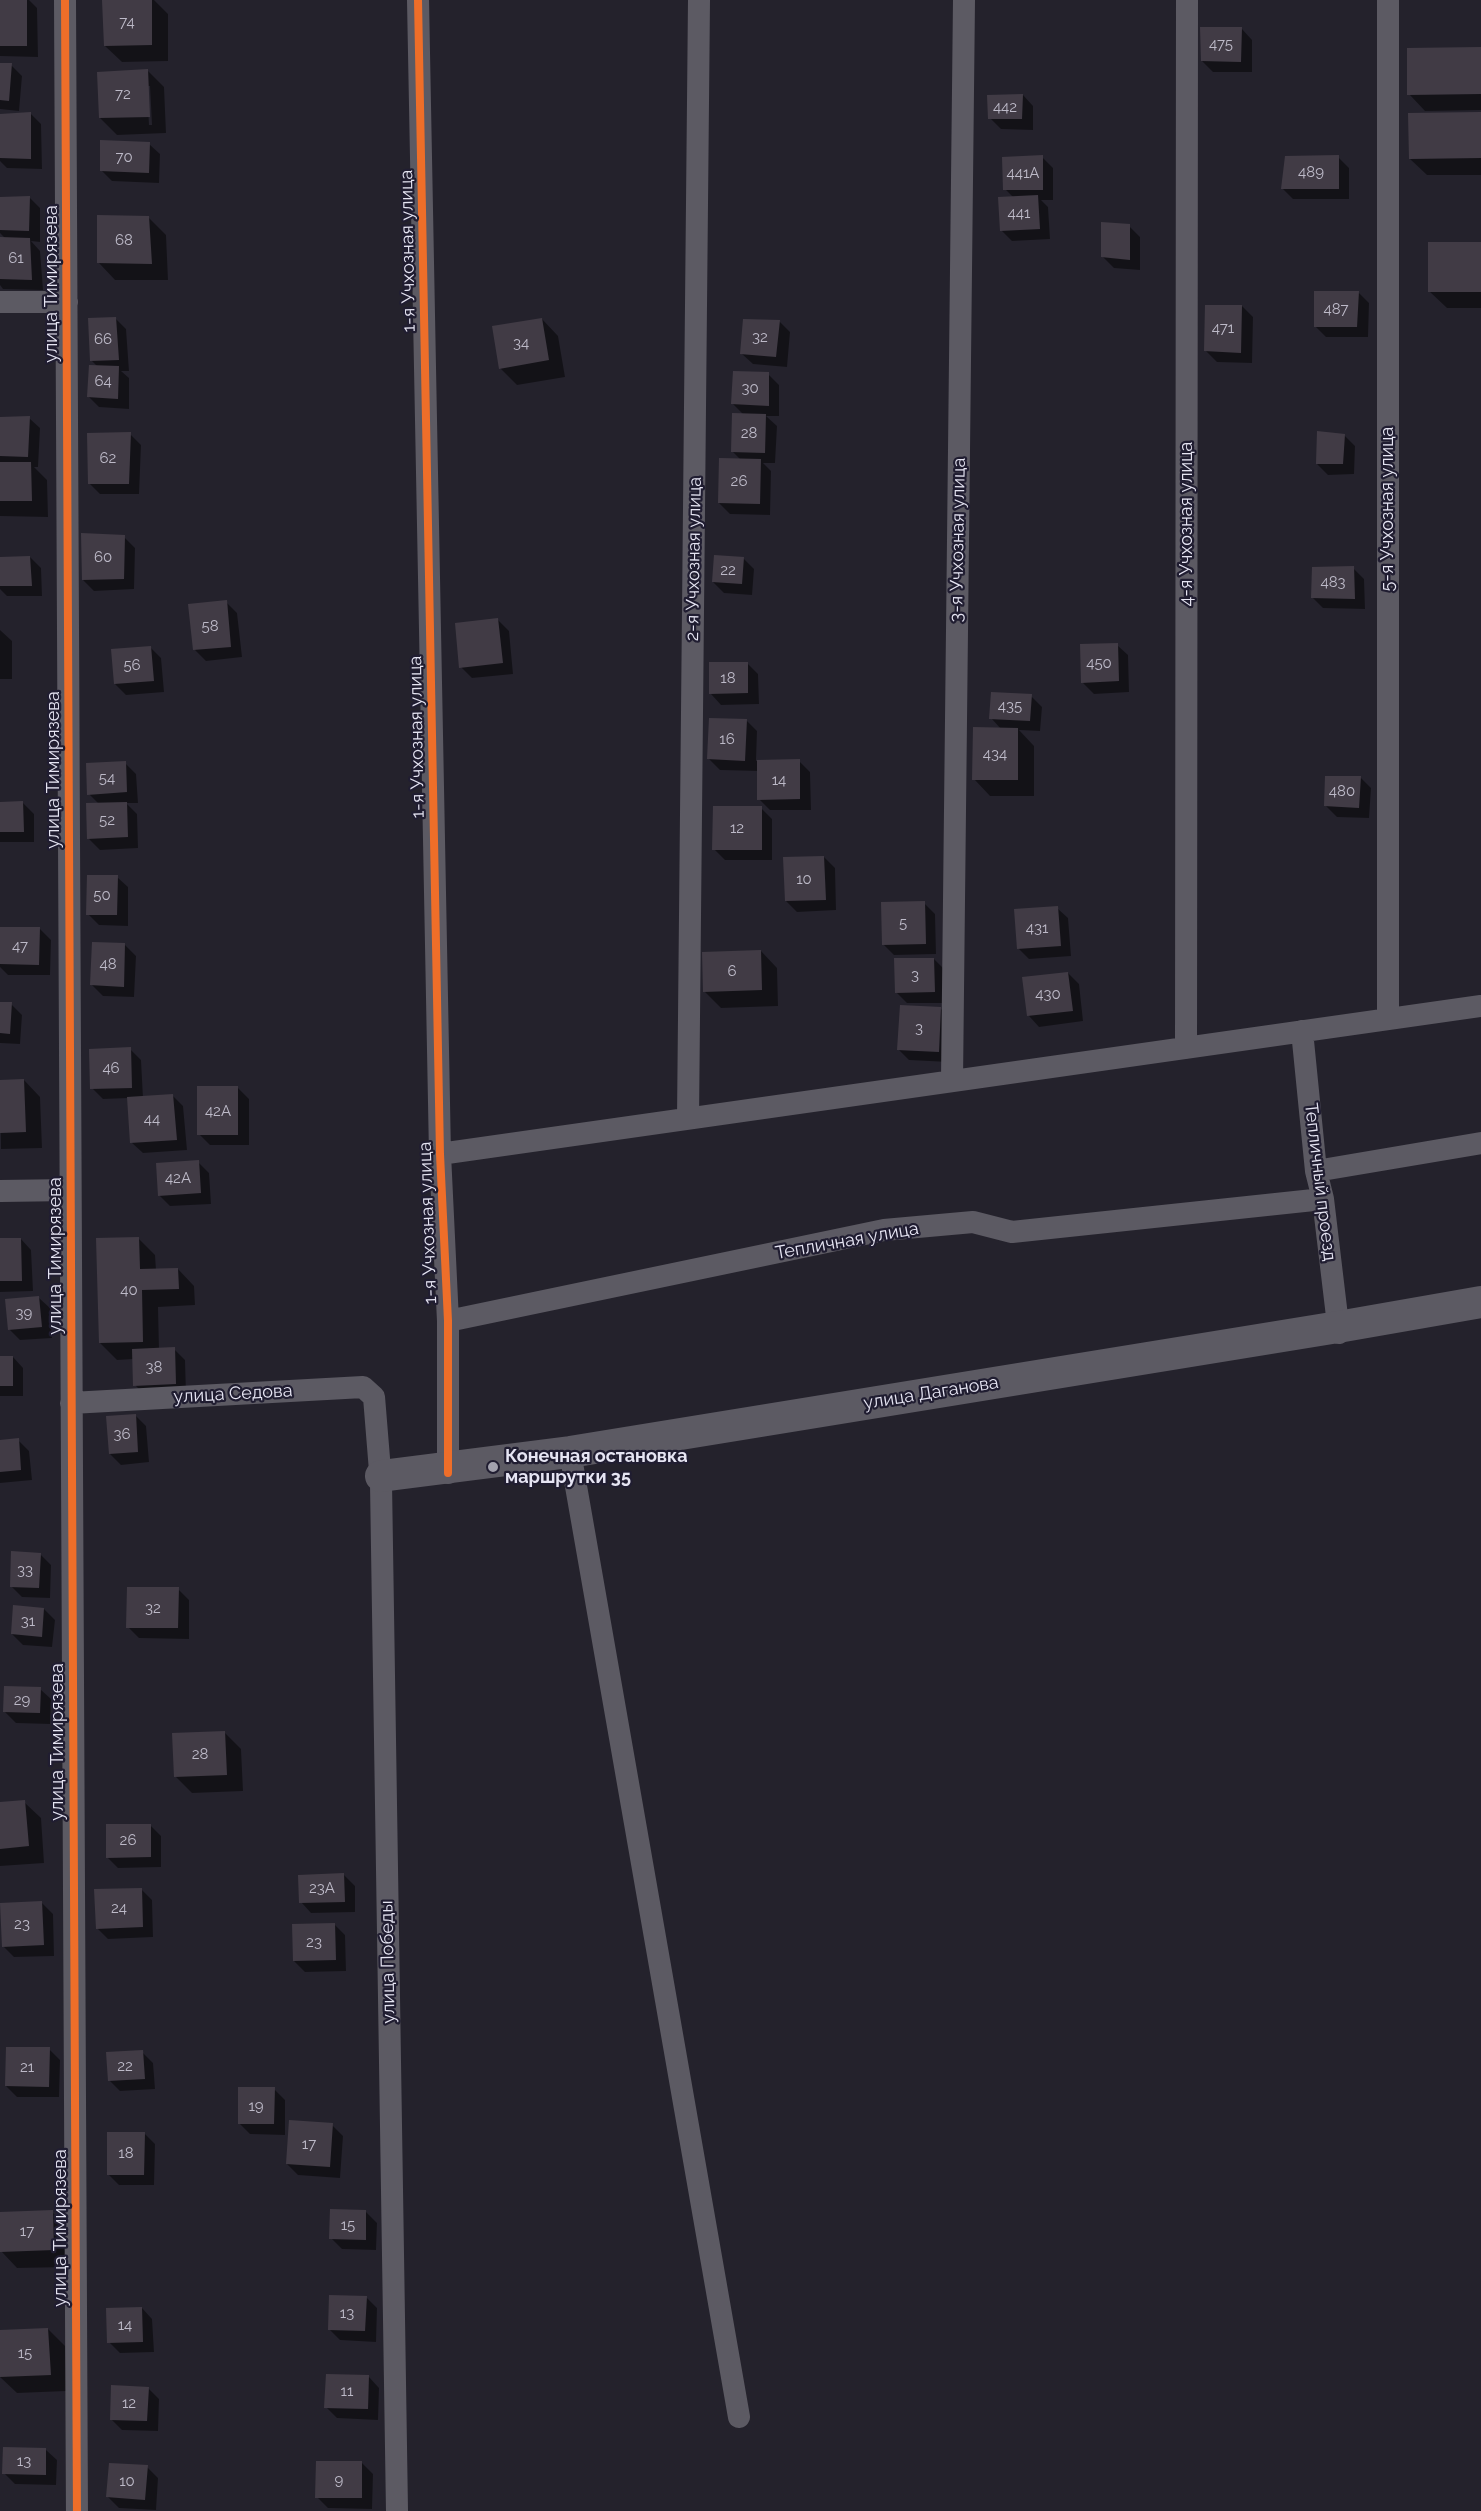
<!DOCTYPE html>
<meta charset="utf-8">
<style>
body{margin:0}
canvas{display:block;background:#24222c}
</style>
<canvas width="1481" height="2511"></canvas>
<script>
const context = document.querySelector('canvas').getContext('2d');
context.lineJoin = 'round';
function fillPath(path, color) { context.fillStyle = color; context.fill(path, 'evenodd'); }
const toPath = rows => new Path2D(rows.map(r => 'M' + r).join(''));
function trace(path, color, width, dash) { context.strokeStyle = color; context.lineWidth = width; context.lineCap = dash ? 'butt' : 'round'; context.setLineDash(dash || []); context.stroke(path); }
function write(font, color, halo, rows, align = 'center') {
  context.font = font + ' Raleway,sans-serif'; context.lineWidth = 4.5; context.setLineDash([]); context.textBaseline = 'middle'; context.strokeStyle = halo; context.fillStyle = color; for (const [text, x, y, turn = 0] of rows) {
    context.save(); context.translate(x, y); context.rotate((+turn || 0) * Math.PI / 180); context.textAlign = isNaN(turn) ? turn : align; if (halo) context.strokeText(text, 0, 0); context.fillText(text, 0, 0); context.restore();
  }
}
fillPath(toPath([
 [0,0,29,0,37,8,38,57,0,56],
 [103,0,154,0,168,14,168,61,122,62,105,46],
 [1242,29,1252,40,1252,72,1213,72,1202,61],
 [1481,48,1481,110,1425,111,1409,94],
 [0,64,11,65,22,76,19,111,0,109],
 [147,70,164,87,166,133,117,135,100,118],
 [147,86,150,86,152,125,149,125],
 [1023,95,1033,106,1033,130,1001,129,990,118],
 [30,113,41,124,42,169,7,168,0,161,0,115],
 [1481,113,1481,175,1427,175,1410,159],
 [149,144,160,154,159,183,112,181,101,170],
 [1042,157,1053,168,1053,200,1041,200,1048,207,1050,239,1012,241,1001,230,1013,197,1005,189],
 [1338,157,1349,168,1349,199,1293,199,1282,188],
 [29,197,40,208,40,242,31,241,40,251,43,290,3,289,0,285,0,239,6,239,0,233,0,198],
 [149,218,166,235,168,280,115,280,99,263],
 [1129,226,1140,237,1140,270,1114,268,1103,257],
 [1481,243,1481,308,1447,308,1430,292],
 [1358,292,1369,303,1368,337,1326,337,1315,326],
 [1242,306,1253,317,1252,363,1217,362,1206,351],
 [115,318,126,329,129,371,121,371,129,378,129,409,99,407,88,396,98,367,91,360],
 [542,319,558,336,565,377,517,385,500,368],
 [779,321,790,332,787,367,753,364,742,354],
 [768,374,779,385,779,416,766,416,777,426,775,463,763,463,771,471,770,515,730,514,719,503,741,460,732,451,744,415,733,404],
 [0,418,29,418,40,428,38,467,34,467,47,480,48,517,0,516],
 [130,434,141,445,139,494,100,494,89,483],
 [1344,435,1355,446,1354,474,1328,475,1317,464],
 [124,537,135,548,134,589,94,591,83,580],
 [30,557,41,568,42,596,7,596,0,589,0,558],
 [743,558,754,569,752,595,724,593,713,582],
 [1353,568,1364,579,1365,609,1323,608,1312,597],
 [226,602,237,613,242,657,206,661,195,650],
 [498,620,509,631,513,674,472,678,461,667],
 [0,630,12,641,12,679,0,679],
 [1117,645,1128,655,1129,692,1094,694,1083,683],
 [150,647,161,658,164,692,126,695,115,684],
 [747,663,758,674,759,704,721,705,711,694],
 [1031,696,1042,707,1040,731,1019,730,1034,746,1034,796,990,796,974,779,1001,729,991,718],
 [746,720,757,731,756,761,799,761,810,772,811,810,770,810,759,799,759,771,720,770,709,759],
 [125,763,136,774,138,803,126,803,137,814,138,848,100,850,89,839,99,804,89,794],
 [1360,777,1371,788,1369,818,1337,817,1326,806],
 [0,803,23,803,34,814,34,842,0,842],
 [761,808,772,819,772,860,725,860,714,849],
 [824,857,835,868,836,910,797,912,786,901],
 [117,877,128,887,128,926,99,925,88,914],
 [924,903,935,914,936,954,894,955,883,944],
 [1057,908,1068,918,1071,956,1029,959,1018,948],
 [0,928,40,929,51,940,50,975,8,975,0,967],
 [125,945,136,956,134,997,103,996,92,985],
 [761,951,777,968,778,1006,721,1008,704,991],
 [934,959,945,970,945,1003,907,1003,896,992],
 [1068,973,1079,984,1083,1021,1039,1027,1029,1016],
 [0,1003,11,1004,22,1015,20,1044,0,1043],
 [941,1009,952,1020,949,1062,909,1060,898,1049],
 [130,1049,141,1060,143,1098,172,1095,183,1106,187,1150,143,1153,132,1143,129,1098,103,1099,92,1088],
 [24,1080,40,1097,42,1148,1,1149,0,1081],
 [238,1088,249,1099,249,1145,210,1145,199,1134],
 [198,1162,209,1173,211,1204,170,1206,159,1195],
 [21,1239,31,1250,33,1291,0,1292,0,1240],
 [139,1239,155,1255,156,1270,178,1269,194,1286,195,1305,158,1307,159,1349,174,1349,185,1360,186,1394,146,1396,135,1385,134,1359,117,1360,100,1343],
 [39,1298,50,1308,52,1338,20,1340,9,1329],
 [0,1357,13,1357,23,1368,23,1396,0,1396],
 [135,1415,146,1426,149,1462,121,1465,110,1454],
 [18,1440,29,1451,32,1480,0,1483,0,1442],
 [40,1554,51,1565,50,1598,22,1597,11,1586],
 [178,1589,189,1600,189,1639,139,1638,128,1627],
 [44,1609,55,1620,52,1647,23,1645,12,1634],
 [40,1689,51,1699,50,1724,16,1723,5,1712],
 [225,1733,241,1749,243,1791,192,1793,175,1776],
 [24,1802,41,1818,44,1863,0,1866,0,1803],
 [150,1825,161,1836,161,1867,118,1868,107,1857],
 [344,1875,355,1886,355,1912,311,1913,301,1902],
 [141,1889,152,1900,153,1937,108,1939,97,1928],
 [42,1903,53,1914,54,1956,14,1957,3,1946],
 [334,1924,345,1935,346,1971,305,1972,294,1961],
 [49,2049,60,2060,59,2097,17,2097,6,2086],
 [142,2052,153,2063,155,2089,120,2091,109,2080],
 [274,2089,285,2100,285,2135,250,2134,239,2123],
 [332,2125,343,2136,340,2178,298,2175,287,2164],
 [144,2133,155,2144,154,2185,119,2185,108,2174],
 [52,2212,69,2228,70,2267,17,2268,1,2251,0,2213],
 [366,2212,377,2223,376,2250,342,2249,331,2238],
 [366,2297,377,2308,376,2342,340,2340,329,2329],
 [142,2308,152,2319,154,2352,120,2353,109,2342],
 [48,2329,65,2346,67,2391,17,2393,0,2377,0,2332],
 [369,2377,379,2388,378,2420,337,2418,326,2407],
 [148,2388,159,2399,158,2431,122,2430,111,2419],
 [46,2450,57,2460,56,2485,15,2484,4,2473],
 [362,2463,373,2474,372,2509,328,2508,317,2497],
 [147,2467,158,2478,156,2510,119,2508,108,2497]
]), '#0007');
fillPath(toPath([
 [0,0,27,0,27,46,0,46],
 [102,0,152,0,152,45,104,46],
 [1200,27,1242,27,1241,62,1201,61],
 [1481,47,1481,94,1407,95,1407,48],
 [0,63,12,63,9,101,0,100],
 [148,69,150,117,99,118,97,72],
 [1023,94,1022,119,988,119,987,95],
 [31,112,31,159,0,158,0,114],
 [1481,112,1481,158,1409,159,1408,113],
 [100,140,150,142,149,173,100,171],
 [1043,155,1043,190,1003,190,1002,157],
 [1339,155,1339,189,1281,189,1285,156],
 [1038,195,1040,229,1000,231,998,197],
 [30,196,29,231,0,230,0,197],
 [97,215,149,216,152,264,97,263],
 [1101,222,1130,224,1130,260,1101,257],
 [0,237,30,238,32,280,0,279],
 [1428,242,1481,242,1481,292,1428,292],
 [1314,291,1359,291,1357,327,1314,327],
 [1205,305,1242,305,1241,353,1204,351],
 [116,317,119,360,90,361,88,318],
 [542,318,549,360,499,369,492,326],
 [743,319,780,320,776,357,740,354],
 [89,365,119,366,118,399,87,397],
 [733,371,769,372,769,406,731,404],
 [732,413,766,414,765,453,731,452],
 [30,416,28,457,0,456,0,417],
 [1317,431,1345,434,1343,464,1316,464],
 [131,432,129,484,88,484,87,433],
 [719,458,761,459,760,504,718,503],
 [0,462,31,462,32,501,0,501],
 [81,533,125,535,124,579,82,580],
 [714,555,744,557,742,584,712,582],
 [30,556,32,586,0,586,0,557],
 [1354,566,1355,599,1311,598,1312,567],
 [227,600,231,647,193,650,188,604],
 [498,618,503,663,459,668,455,623],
 [1118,643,1119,681,1081,683,1080,644],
 [151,646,154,681,114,684,111,649],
 [709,662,748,662,748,693,709,694],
 [991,692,1032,694,1030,721,989,719],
 [709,718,747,719,745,761,707,759],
 [973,727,1018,728,1018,780,972,780],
 [800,759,800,799,757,800,757,760],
 [126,761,127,792,87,795,86,763],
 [1325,776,1361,776,1359,808,1324,806],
 [23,801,24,832,0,832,0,802],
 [127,802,128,837,87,839,86,803],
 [713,806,762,806,762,850,712,850],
 [824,856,826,900,785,901,783,857],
 [87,875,118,875,117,915,86,915],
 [925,901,926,944,882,945,881,902],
 [1058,906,1061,946,1017,949,1014,909],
 [0,927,40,927,39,965,0,964],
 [92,942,125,943,124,987,90,985],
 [761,950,762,990,703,992,702,952],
 [894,958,934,958,935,992,895,993],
 [1068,972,1073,1011,1027,1016,1022,977],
 [0,1002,12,1002,10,1034,0,1033],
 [900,1005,941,1007,939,1052,897,1050],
 [131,1047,132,1088,90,1089,89,1049],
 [24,1079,26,1132,0,1133,0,1080],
 [197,1086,238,1086,238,1135,197,1135],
 [173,1094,177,1140,130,1143,127,1097],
 [199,1160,201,1193,158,1196,156,1163],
 [139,1237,140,1269,178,1268,179,1289,142,1290,143,1342,99,1343,96,1238],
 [0,1238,21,1238,22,1281,0,1281],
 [39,1296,42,1327,8,1330,5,1299],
 [175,1347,176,1384,133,1386,132,1349],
 [0,1356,13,1356,13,1386,0,1386],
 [136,1414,138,1452,109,1454,106,1416],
 [19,1438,21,1470,0,1472,0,1440],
 [11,1551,41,1553,39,1588,10,1587],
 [127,1587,179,1587,178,1628,126,1628],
 [13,1605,44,1608,42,1637,11,1634],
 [4,1686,41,1687,40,1713,3,1712],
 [225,1731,227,1775,174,1777,172,1733],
 [25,1800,29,1846,0,1849,0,1802],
 [106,1824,151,1824,151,1857,106,1858],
 [344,1873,345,1902,299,1903,298,1875],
 [142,1888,143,1927,96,1929,94,1889],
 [42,1901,44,1945,2,1947,0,1903],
 [335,1923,336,1960,293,1961,292,1924],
 [6,2047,50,2047,49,2087,5,2086],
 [143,2050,145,2079,108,2081,106,2052],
 [238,2087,275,2087,274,2124,238,2124],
 [289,2120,333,2123,330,2167,286,2164],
 [107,2132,145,2132,144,2175,107,2175],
 [330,2209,366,2210,366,2240,329,2239],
 [53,2210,54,2250,0,2252,0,2212],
 [329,2295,367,2296,365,2331,328,2330],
 [142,2307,143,2342,107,2343,106,2308],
 [48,2328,51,2375,0,2377,0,2330],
 [326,2374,369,2375,368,2409,324,2408],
 [111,2385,149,2387,147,2421,110,2420],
 [3,2447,46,2448,46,2475,2,2474],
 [316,2461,362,2461,362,2498,315,2498],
 [109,2463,148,2465,145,2500,106,2497]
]), '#413b45');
trace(toPath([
 [65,0,77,2511],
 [418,0,440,1154,448,1321,448,1473],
 [1388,0,1388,1019],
 [0,302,67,302],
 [1302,1031,1316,1171,1323,1199,1339,1333],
 [1186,1048,1187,0],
 [952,1080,964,0],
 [688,1118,699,0],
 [440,1154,1481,1006],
 [1316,1171,1481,1143],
 [0,1191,70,1190],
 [448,1321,884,1230,973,1222,1012,1232,1323,1199],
 [71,1403,363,1387,374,1397,381,1483,397,2511],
 [570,1452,739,2417]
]), '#5c5a63', 22);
trace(toPath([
 [381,1476,570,1452,1338,1327,1481,1302]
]), '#5c5a63', 32);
trace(toPath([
 [65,0,77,2511],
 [418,0,440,1154,448,1321,448,1473]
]), '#ee6e29', 8);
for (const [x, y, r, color] of [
 [493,1467,6,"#a2a1ad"]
]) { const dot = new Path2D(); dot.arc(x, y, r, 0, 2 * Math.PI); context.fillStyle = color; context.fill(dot); trace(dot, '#201d31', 2); }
write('15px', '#bdbac8', null, [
 ["74",127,22],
 ["475",1221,44],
 ["72",123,94],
 ["442",1005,107],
 ["70",124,157],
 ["489",1311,172],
 ["441А",1023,173],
 ["441",1019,213],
 ["68",124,240],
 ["61",16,258],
 ["487",1336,309],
 ["471",1223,328],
 ["32",760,337],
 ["66",103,339],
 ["34",521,343],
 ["64",103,381],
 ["30",750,388],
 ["28",749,433],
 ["62",108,458],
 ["26",739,481],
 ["60",103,557],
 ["22",728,570],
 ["483",1333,582],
 ["58",210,626],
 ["450",1099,663],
 ["56",132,665],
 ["18",728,678],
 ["435",1010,706],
 ["16",727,739],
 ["434",995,754],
 ["54",107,778],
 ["14",779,780],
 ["480",1342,791],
 ["52",107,820],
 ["12",737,828],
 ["10",804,879],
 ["50",102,895],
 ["5",903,923],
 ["431",1037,928],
 ["47",20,946],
 ["48",108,964],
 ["6",732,971],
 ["3",915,975],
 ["430",1048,994],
 ["3",919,1028],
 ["46",111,1068],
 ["42А",218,1111],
 ["44",152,1119],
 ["42А",178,1178],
 ["40",129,1290],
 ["39",24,1313],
 ["38",154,1367],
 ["36",122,1434],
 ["33",25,1570],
 ["32",153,1608],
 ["31",28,1621],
 ["29",22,1700],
 ["28",200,1754],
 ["26",128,1840],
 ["23А",322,1888],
 ["24",119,1908],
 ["23",22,1924],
 ["23",314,1942],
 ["22",125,2066],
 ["21",27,2067],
 ["19",256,2106],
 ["17",309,2144],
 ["18",126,2153],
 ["15",348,2225],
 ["17",27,2231],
 ["13",347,2313],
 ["14",125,2325],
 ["15",25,2353],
 ["11",347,2391],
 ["12",129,2403],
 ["13",24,2461],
 ["9",339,2480],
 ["10",127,2481]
]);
write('18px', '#e6e5f3', '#201d31', [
 ["1-я Учхозная улица",408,251,-91],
 ["улица Тимирязева",52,284,-90],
 ["5-я Учхозная улица",1388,509,-90],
 ["4-я Учхозная улица",1187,524,-90],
 ["3-я Учхозная улица",958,540,-89],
 ["2-я Учхозная улица",694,559,-89],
 ["1-я Учхозная улица",417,737,-91],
 ["улица Тимирязева",54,770,-90],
 ["Тепличный проезд",1320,1182,83],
 ["1-я Учхозная улица",428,1223,-92],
 ["Тепличная улица",847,1241,-10],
 ["улица Тимирязева",56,1256,-90],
 ["улица Даганова",931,1393,-9],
 ["улица Седова",233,1394,-3],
 ["улица Тимирязева",58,1742,-90],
 ["улица Победы",388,1962,-91],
 ["улица Тимирязева",61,2228,-90]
]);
write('bold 18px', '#e6e5f3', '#201d31', [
 ["Конечная остановка",505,1457],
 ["маршрутки 35",505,1478]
], 'left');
</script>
